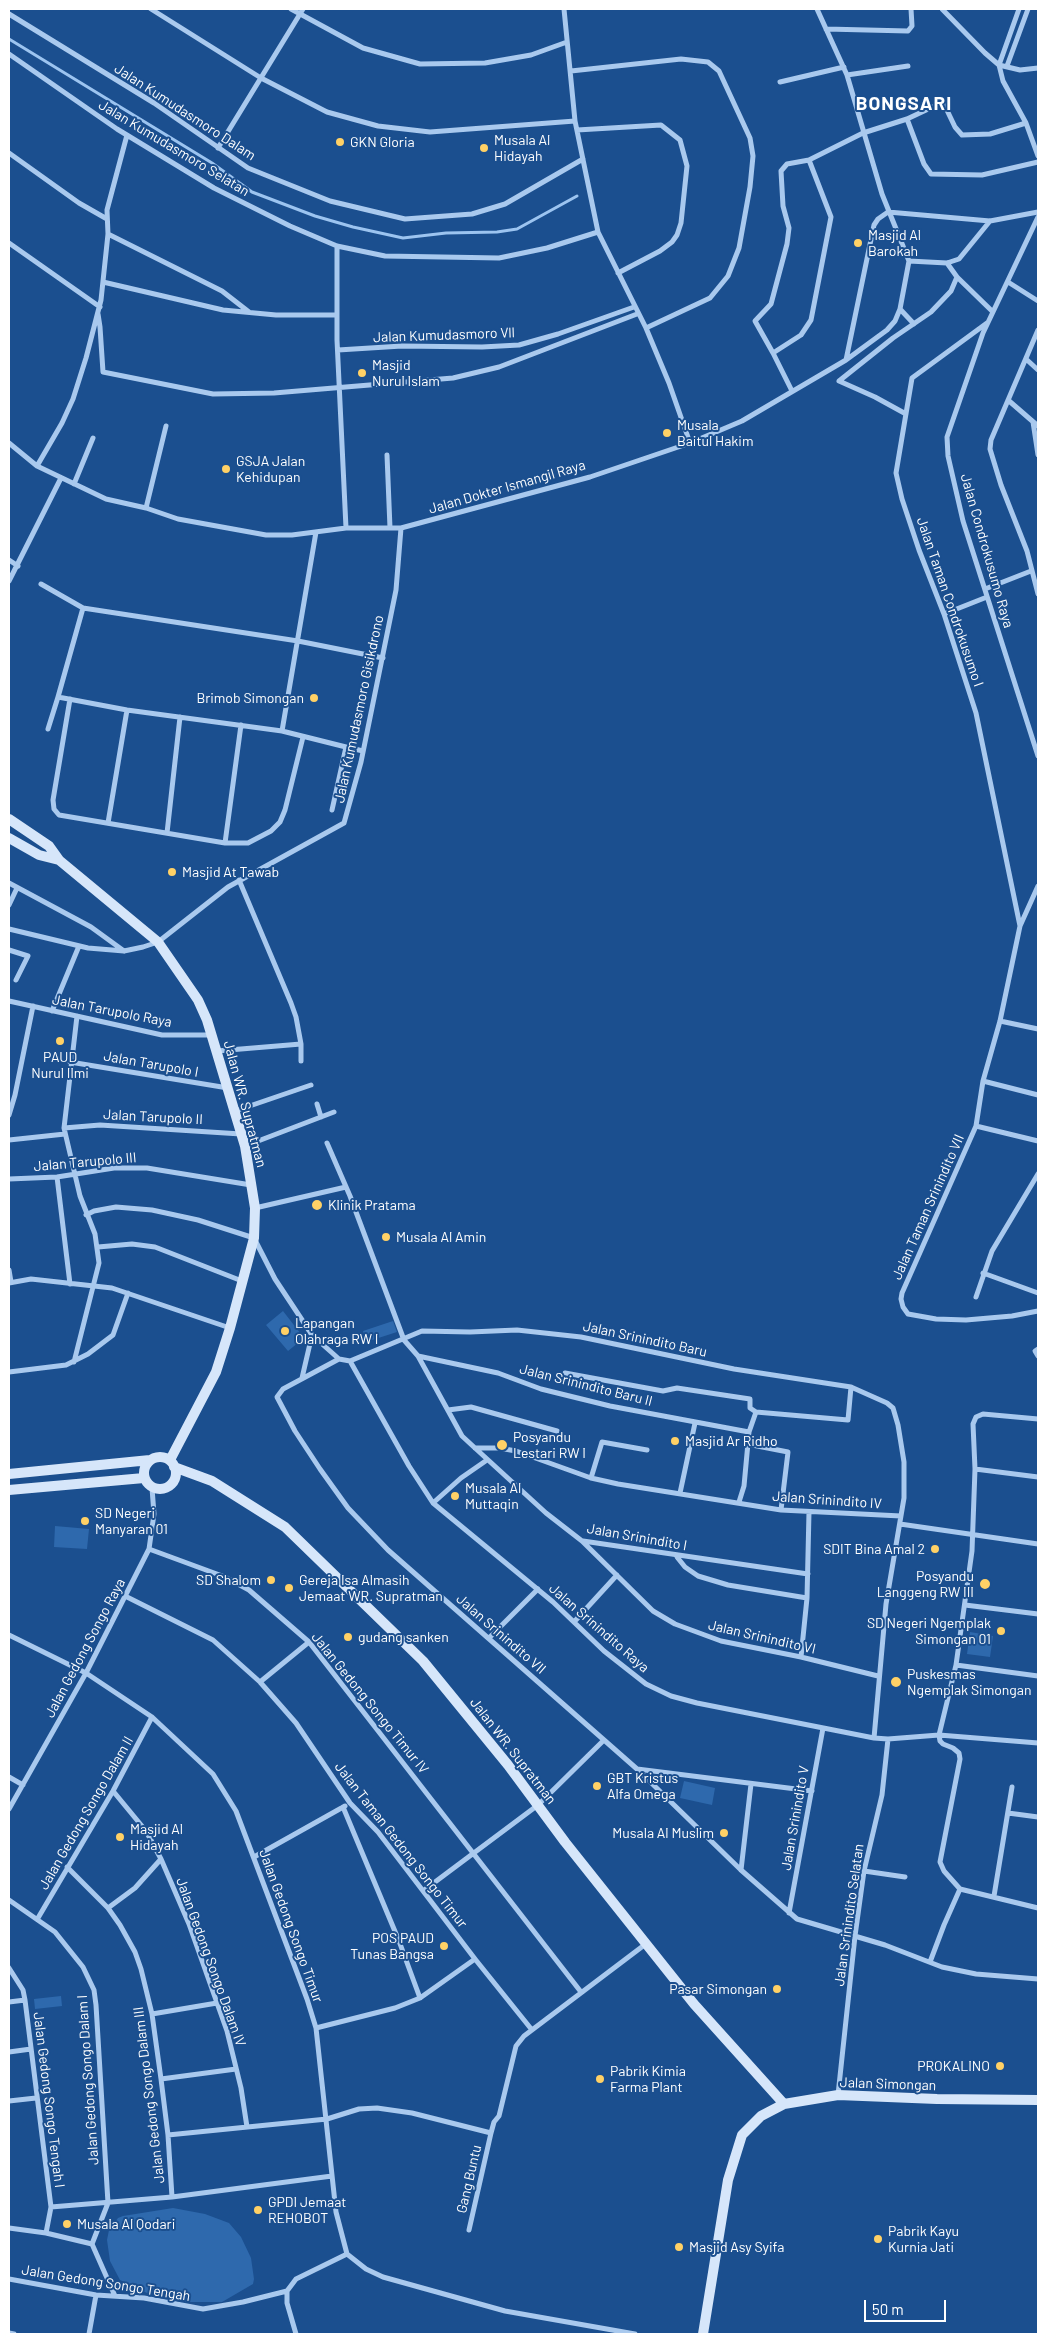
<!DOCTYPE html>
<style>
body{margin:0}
#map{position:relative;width:1047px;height:2343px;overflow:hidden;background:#1b4f8f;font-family:Barlow,sans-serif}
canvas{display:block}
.frame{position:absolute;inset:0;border:10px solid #fff;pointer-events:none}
.scale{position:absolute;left:864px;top:2300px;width:82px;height:22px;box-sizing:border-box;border:2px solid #fff;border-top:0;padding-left:6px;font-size:15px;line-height:18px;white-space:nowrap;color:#fff;-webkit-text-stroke:4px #1b4f8f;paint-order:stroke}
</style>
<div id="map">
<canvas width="1047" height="2343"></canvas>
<div class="frame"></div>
<div class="scale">50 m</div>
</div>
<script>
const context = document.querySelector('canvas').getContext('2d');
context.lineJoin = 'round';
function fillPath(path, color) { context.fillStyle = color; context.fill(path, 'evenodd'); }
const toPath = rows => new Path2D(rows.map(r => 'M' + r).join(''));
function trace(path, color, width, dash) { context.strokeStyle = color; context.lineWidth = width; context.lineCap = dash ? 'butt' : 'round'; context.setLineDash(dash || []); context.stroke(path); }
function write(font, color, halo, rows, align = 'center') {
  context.font = font + ' Barlow,sans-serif'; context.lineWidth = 4; context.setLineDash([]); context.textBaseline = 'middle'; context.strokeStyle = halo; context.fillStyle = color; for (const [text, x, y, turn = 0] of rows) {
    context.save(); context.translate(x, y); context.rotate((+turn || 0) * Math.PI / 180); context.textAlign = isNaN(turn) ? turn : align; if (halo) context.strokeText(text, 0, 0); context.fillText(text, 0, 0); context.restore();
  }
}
fillPath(toPath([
 [283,1311,304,1338,288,1351,266,1325],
 [393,1321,397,1332,366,1342,363,1331],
 [55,1526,89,1529,87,1549,54,1547],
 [970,1632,993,1636,990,1657,967,1654],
 [684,1781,715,1788,712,1805,680,1798],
 [61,1996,62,2006,35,2009,34,1999],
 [173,2208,205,2214,229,2223,241,2237,251,2258,254,2279,253,2284,222,2302,183,2302,147,2293,120,2280,110,2261,107,2240,109,2230,118,2218,123,2216]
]), '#2e69ad');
trace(toPath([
 [9,39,212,163,252,192,315,216,353,227,403,238,446,233,497,232,517,229,577,196]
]), '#9cc4f0', 3);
trace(toPath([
 [151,9,261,78,327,112,378,126,430,132,575,121],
 [291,9,363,48,420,64,485,63,531,55,567,42],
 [564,9,575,121,598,232,646,328,669,383,690,443],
 [817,9,847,75,882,194,909,261],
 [942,9,985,53,999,65,1020,70,1038,68],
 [1019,9,999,65,1003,81,1026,123,1038,156],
 [9,14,154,103,248,168,330,201,405,219,472,214,505,204,583,159],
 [826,29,908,31,912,26,911,9],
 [9,54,117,129,214,188,290,226,337,246,385,256,499,258,547,248,598,232],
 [1007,66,1028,9],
 [571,71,681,59,708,62,719,71,750,138,753,156,750,187,739,248,728,276,710,298,646,328],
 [847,75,908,66],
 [780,82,844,67],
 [907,119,924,164,931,174,982,175,1038,162],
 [577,130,661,125,680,140,687,166,681,223,677,235,672,242,660,251,618,273],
 [218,148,303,9],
 [9,153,79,203,107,219],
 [1038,217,983,333,947,437,948,456,963,521,1038,756],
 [108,234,222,291,249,312],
 [9,243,100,307],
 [337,246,337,340,346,528],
 [909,261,947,263,959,259,990,221],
 [947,263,957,277,993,312],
 [103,282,223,310,276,315,337,315],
 [1008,282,1038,301],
 [900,309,914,324],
 [98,314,100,327,103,372,213,394,274,393,453,378,499,367,637,314],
 [987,323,912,378,896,473,902,499,919,550,944,614,976,713,1020,926],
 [1038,330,991,440,990,449,1001,485,1027,551,1038,594],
 [338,350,402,346,482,347,519,345,558,334,634,307],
 [773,353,755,321,771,304,787,244,789,228,783,206,781,171,787,164,809,160],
 [1026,359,1038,370],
 [846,360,874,225,878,219,888,212,990,221,1038,212],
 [792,391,773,353,801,335,811,320,831,217,809,160,863,133,907,119,941,103,944,104,955,127,962,135,990,134,1026,123],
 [1008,400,1038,426],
 [906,414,875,397,839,381,893,338,931,312,951,291,957,277],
 [1033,422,1038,455],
 [9,443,37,466,106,499,146,508,178,519,266,535,292,535,346,528,401,528,590,477,690,443,742,421,846,360,887,330,895,321,900,309,909,261],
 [387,455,390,528],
 [37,466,62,423,73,399,86,358,101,300,108,234,107,210,127,135],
 [74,484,93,438],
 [146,508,166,426],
 [9,560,18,566],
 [9,581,61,478],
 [41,584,83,608,298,641,383,658],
 [985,589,1031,571],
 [83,608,58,697,127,710,282,731,346,747,332,810],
 [944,614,987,597],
 [70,699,53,800,54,809,59,815,225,843,248,843,271,831,280,822,285,810,303,737],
 [48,729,58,697],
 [282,731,316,532],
 [346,747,363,751],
 [108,823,127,710],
 [167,833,180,717],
 [225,843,241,725],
 [9,883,91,927,124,951],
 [1038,886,1020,926,1000,1021,983,1081,976,1126,902,1293,901,1299,903,1307,908,1314,936,1319,966,1320,1012,1316,1038,1311],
 [9,905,17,888],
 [9,929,88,948,124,951,143,947,158,942,228,887,344,823,361,762,396,590,401,528],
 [9,950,28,956,16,980],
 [9,1001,162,1035,211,1035],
 [52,1011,79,946],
 [1000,1021,1038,1029],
 [301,1044,301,1061],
 [217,1051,301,1044,296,1017,291,1003,239,880],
 [70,1062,228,1088],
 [983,1081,1038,1095],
 [317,1104,321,1117],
 [235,1111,311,1085],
 [9,1115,15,1095,33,1006],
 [976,1126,1038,1141],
 [64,1128,100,1125,241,1134],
 [9,1140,65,1134],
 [327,1143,350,1196,404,1340,418,1356,462,1436,475,1448,546,1513,582,1541,653,1611,675,1624,721,1641,801,1657,878,1676],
 [245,1146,334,1112],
 [57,1177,70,1284],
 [9,1179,57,1177,114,1168,147,1168,251,1185],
 [255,1208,346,1187],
 [86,1215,94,1211,116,1207,152,1210,198,1220,254,1238,275,1279,312,1335,339,1359],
 [98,1247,132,1244,155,1247,242,1281],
 [9,1270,11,1282],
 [983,1273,1038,1293],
 [9,1283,31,1279,112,1288,230,1328],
 [976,1297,992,1251,1038,1174],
 [1038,1349,1035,1351,1038,1356],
 [418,1356,498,1373,541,1389,610,1406,749,1432],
 [350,1361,409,1466,433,1503,553,1602,604,1651,646,1684,671,1696,697,1703,874,1738,888,1739,939,1735,1038,1743],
 [74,1362,99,1263,95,1234,80,1196,64,1128,77,1016],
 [9,1372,66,1365,88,1354,113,1335,128,1293],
 [565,1373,663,1391,677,1388,750,1399,750,1408,756,1412,848,1420,851,1387],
 [302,1378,312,1335],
 [448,1410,471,1407,557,1431],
 [747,1444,788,1452,781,1510],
 [475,1448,499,1448,516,1451,591,1478,618,1484,781,1510,901,1516],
 [975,1469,1038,1477],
 [591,1478,602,1442,647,1450],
 [680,1493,695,1423],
 [739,1502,744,1486,749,1432,756,1412],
 [433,1503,461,1478,487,1460],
 [900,1524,1038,1544],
 [583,1541,808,1574],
 [149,1549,225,1577,249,1590,309,1642,581,1992],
 [677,1557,685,1567,698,1576,728,1585,807,1598],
 [125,1596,213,1640,260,1682,296,1723,350,1803,378,1832,475,1959,532,2030],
 [965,1605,1038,1614],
 [574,1622,617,1575],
 [9,1635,86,1673,152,1717,213,1774,236,1811,307,1999,316,2028,336,2212,347,2254,366,2269,383,2277,505,2311,635,2334],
 [489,1638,538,1589],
 [801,1657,807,1598,809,1512],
 [956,1665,1038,1676],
 [260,1682,309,1642],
 [874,1738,886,1604,904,1498,904,1462,898,1425,893,1408,887,1403,851,1387,734,1369,581,1337,517,1330,470,1332,422,1331,350,1361,339,1359,283,1389,277,1397,295,1431,320,1469,348,1508,388,1550,637,1769,741,1870,797,1919,885,1945,942,1967,976,1974,1038,1979],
 [637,1769,812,1791],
 [9,1777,23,1785],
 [113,1791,146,1831,161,1859,189,1924,227,2031,241,2088,247,2127],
 [343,1807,399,1941,420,1998],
 [9,1809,86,1673,149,1549,154,1514,152,1488],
 [1008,1813,1038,1817],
 [254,1857,345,1806],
 [67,1867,108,1908,120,1925,135,1952,141,1969,152,2014,161,2079,168,2135,172,2197],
 [741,1870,751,1784],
 [864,1871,905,1877],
 [960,1889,1038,1908],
 [423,1891,538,1805,604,1740],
 [994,1896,1012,1787],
 [9,1900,55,1932,83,1967,94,1990,96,2005,108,2203,92,2244,115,2296],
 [108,1908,135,1888,161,1859],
 [789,1913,823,1728],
 [38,1918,113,1791,152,1717],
 [930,1962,944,1925,960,1889,944,1871,940,1862,960,1759,959,1753,953,1748,943,1744,940,1741,939,1735,956,1665,972,1551,975,1469,973,1424,976,1417,983,1414,1038,1419],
 [9,1968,23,1990,25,2000,51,2207,46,2233],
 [9,2002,25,2000],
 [152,2014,217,2003],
 [316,2028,395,2008,420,1998,475,1959],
 [9,2052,31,2049],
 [161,2079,236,2069],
 [838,2095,855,1936,864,1871,882,1795,888,1739],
 [9,2101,36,2098],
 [168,2135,327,2119,359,2109,377,2108,412,2113,491,2133],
 [51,2207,172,2197,332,2176],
 [9,2228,46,2233,92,2244],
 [469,2230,491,2133,494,2122,499,2116,516,2046,524,2036,647,1943],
 [9,2279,96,2295,144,2298,203,2309,243,2302,287,2291],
 [9,2333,14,2334],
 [89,2334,96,2295],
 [296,2334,287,2303,287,2291,296,2279,347,2254]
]), '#a9c9ee', 5);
trace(toPath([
 [9,819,49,846,59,860,158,942,198,1000,207,1020,245,1146,255,1208,254,1238,230,1328,216,1372,170,1460],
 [9,838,39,855,59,860],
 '144 1473a16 16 0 1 1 32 0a16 16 0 1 1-32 0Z',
 [174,1467,212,1481,285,1527,423,1661,508,1765,565,1842,694,2004,784,2104],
 [9,1474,150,1460],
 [9,1490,144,1478],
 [703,2334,728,2180,742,2135,761,2116,784,2104,838,2095,937,2099,1038,2100]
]), '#d6e6fa', 10);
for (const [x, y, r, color] of [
 [340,142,5,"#ffd166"],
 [484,148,5,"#ffd166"],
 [858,243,5,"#ffd166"],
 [362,373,5,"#ffd166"],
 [667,433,5,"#ffd166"],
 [226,469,5,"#ffd166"],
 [314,698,5,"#ffd166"],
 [172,872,5,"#ffd166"],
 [60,1041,5,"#ffd166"],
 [317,1205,6,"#ffd166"],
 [386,1237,5,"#ffd166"],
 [285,1331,5,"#ffd166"],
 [675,1441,5,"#ffd166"],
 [502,1445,6,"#ffd166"],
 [455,1496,5,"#ffd166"],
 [85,1521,5,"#ffd166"],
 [935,1549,5,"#ffd166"],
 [271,1580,5,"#ffd166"],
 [985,1584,6,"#ffd166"],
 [289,1588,5,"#ffd166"],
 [1001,1631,5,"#ffd166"],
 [348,1637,5,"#ffd166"],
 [896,1682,6,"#ffd166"],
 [597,1786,5,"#ffd166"],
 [724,1833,5,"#ffd166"],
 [120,1837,5,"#ffd166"],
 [444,1946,5,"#ffd166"],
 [777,1989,5,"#ffd166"],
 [1000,2066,5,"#ffd166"],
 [600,2079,5,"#ffd166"],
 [258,2210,5,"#ffd166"],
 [67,2224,5,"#ffd166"],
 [878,2239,5,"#ffd166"],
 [679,2247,5,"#ffd166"]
]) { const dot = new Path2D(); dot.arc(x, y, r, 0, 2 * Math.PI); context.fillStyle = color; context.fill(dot); trace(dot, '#1b4f8f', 2); }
write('14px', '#fff', '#1b4f8f', [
 ["Jalan Kumudasmoro Dalam",185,112,33],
 ["Jalan Kumudasmoro Selatan",174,148,31],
 ["Jalan Kumudasmoro Vll",444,335,-2],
 ["Jalan Dokter Ismangil Raya",507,487,-16],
 ["Jalan Condrokusumo Raya",987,551,74],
 ["Jalan Taman Condrokusumo I",950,602,71],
 ["Jalan Kumudasmoro Gisikdrono",359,709,-78],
 ["Jalan Tarupolo Raya",112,1011,11],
 ["Jalan Tarupolo I",151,1064,10],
 ["Jalan WR. Supratman",245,1104,75],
 ["Jalan Tarupolo II",153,1117,3],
 ["Jalan Tarupolo III",85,1162,-5],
 ["Jalan Taman Srinindito VII",928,1207,-66],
 ["Jalan Srinindito Baru",645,1339,12],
 ["Jalan Srinindito Baru II",586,1385,14],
 ["Jalan Srinindito IV",827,1500,4],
 ["Jalan Srinindito I",637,1537,10],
 ["Jalan Srinindito Raya",599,1628,41],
 ["Jalan Srinindito VII",501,1634,41],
 ["Jalan Srinindito VI",762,1637,13],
 ["Jalan Gedong Songo Raya",85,1648,-62],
 ["Jalan Gedong Songo Timur IV",370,1703,51],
 ["Jalan WR. Supratman",513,1751,52],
 ["Jalan Gedong Songo Dalam II",86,1813,-60],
 ["Jalan Srinindito V",795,1818,-80],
 ["Jalan Taman Gedong Songo Timur",401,1845,52],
 ["Jalan Srinindito Selatan",849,1915,-82],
 ["Jalan Gedong Songo Timur",291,1926,70],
 ["Jalan Gedong Songo Dalam IV",211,1962,70],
 ["Jalan Gedong Songo Dalam I",88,2080,-94],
 ["Jalan Simongan",888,2084,2],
 ["Jalan Gedong Songo Dalam III",149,2095,-97],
 ["Jalan Gedong Songo Tengah I",49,2100,83],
 ["Gang Buntu",469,2179,-77],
 ["Jalan Gedong Songo Tengah",106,2283,9]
]);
write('14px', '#fff', '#1b4f8f', [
 ["Musala Al",494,140],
 ["Hidayah",494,156],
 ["GKN Gloria",350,142],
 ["Masjid Al",868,235],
 ["Barokah",868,251],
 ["Masjid",372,365],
 ["Nurul Islam",372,381],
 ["Musala",677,425],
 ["Baitul Hakim",677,441],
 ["GSJA Jalan",236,461],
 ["Kehidupan",236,477],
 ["Brimob Simongan",304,698,"right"],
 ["Masjid At Tawab",182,872],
 ["PAUD",60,1057,"center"],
 ["Nurul Ilmi",60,1073,"center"],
 ["Klinik Pratama",328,1205],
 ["Musala Al Amin",396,1237],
 ["Lapangan",295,1323],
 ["Olahraga RW I",295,1339],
 ["Posyandu",513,1437],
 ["Lestari RW I",513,1453],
 ["Masjid Ar Ridho",685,1441],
 ["Musala Al",465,1488],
 ["Muttaqin",465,1504],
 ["SD Negeri",95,1513],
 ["Manyaran 01",95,1529],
 ["SDIT Bina Amal 2",925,1549,"right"],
 ["Posyandu",974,1576,"right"],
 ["Langgeng RW III",974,1592,"right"],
 ["SD Shalom",261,1580,"right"],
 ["Gereja Isa Almasih",299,1580],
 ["Jemaat WR. Supratman",299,1596],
 ["SD Negeri Ngemplak",991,1623,"right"],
 ["Simongan 01",991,1639,"right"],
 ["gudang sanken",358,1637],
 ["Puskesmas",907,1674],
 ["Ngemplak Simongan",907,1690],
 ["GBT Kristus",607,1778],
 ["Alfa Omega",607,1794],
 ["Masjid Al",130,1829],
 ["Hidayah",130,1845],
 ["Musala Al Muslim",714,1833,"right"],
 ["POS PAUD",434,1938,"right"],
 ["Tunas Bangsa",434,1954,"right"],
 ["Pasar Simongan",767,1989,"right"],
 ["PROKALINO",990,2066,"right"],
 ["Pabrik Kimia",610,2071],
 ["Farma Plant",610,2087],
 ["GPDI Jemaat",268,2202],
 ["REHOBOT",268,2218],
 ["Musala Al Qodari",77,2224],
 ["Pabrik Kayu",888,2231],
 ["Kurnia Jati",888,2247],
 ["Masjid Asy Syifa",689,2247]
], 'left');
context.letterSpacing = '1px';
write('bold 19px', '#fff', '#1b4f8f', [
 ["BONGSARI",904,104]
]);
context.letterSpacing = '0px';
</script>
